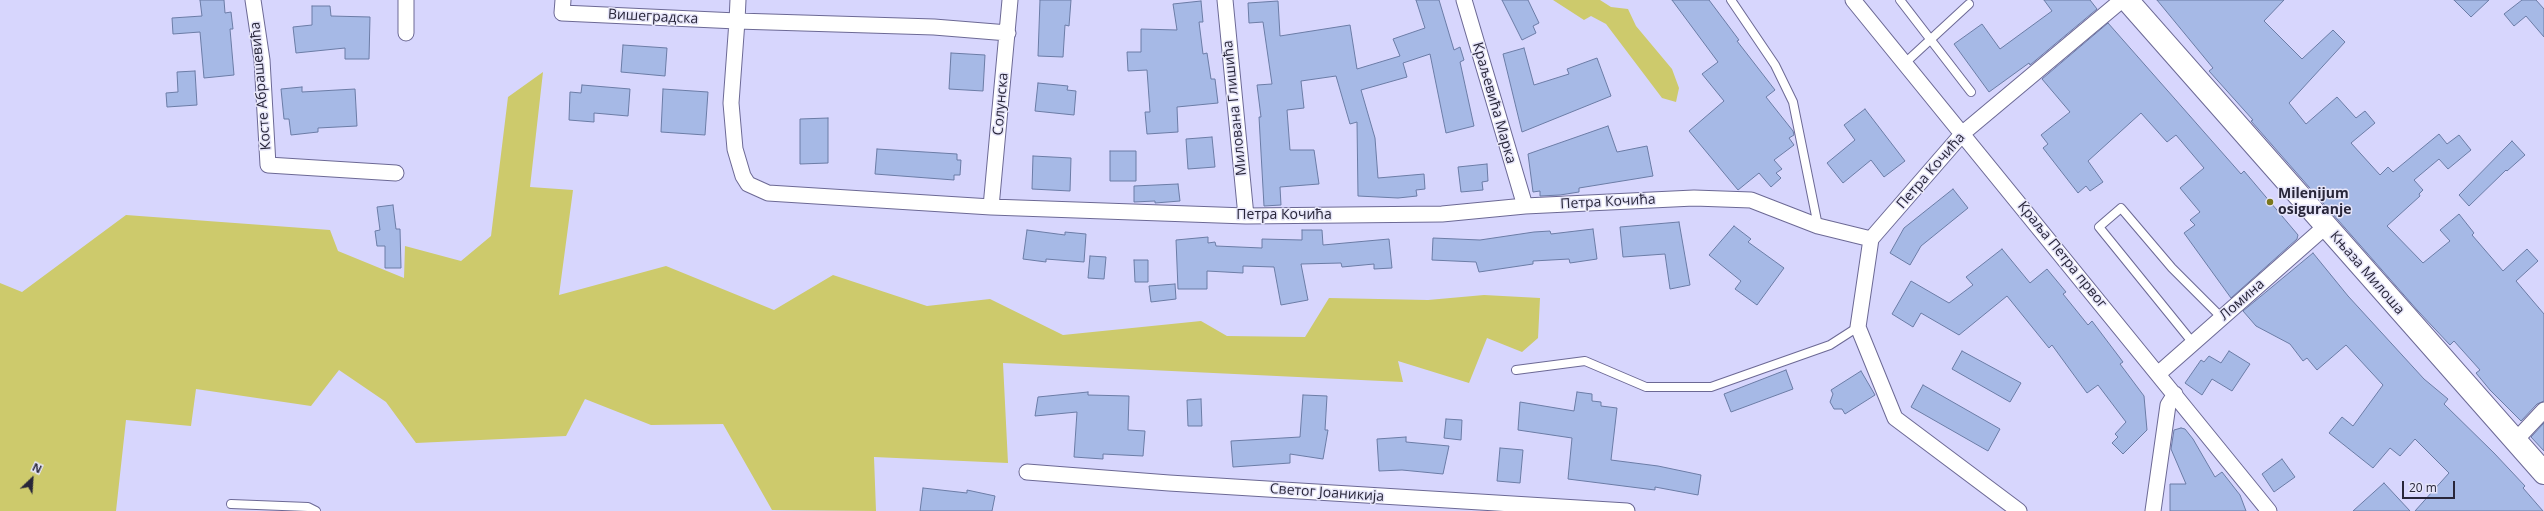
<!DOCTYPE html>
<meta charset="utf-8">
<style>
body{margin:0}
#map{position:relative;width:2544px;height:511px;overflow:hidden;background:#d7d6fd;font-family:"Open Sans",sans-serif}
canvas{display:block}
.north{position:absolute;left:12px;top:459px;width:40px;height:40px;-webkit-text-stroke:3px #e6e5f9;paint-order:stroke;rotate:25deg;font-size:11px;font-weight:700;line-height:16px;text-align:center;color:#282639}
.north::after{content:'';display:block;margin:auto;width:14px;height:18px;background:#282639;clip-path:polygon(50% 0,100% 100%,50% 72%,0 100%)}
.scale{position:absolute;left:2402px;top:481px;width:53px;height:18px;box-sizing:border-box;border:2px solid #282639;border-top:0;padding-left:5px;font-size:12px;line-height:14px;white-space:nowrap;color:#282639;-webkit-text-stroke:3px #e6e5f9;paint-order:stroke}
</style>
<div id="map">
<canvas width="2544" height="511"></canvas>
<div class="north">N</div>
<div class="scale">20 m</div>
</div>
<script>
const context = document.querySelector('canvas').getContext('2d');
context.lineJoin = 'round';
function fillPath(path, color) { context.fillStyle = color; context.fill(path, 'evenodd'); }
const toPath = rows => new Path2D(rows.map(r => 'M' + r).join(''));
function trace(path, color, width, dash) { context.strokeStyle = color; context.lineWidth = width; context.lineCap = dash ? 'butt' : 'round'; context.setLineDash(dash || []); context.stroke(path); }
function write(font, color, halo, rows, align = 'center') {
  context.font = font + ' "Open Sans",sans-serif'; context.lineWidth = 3; context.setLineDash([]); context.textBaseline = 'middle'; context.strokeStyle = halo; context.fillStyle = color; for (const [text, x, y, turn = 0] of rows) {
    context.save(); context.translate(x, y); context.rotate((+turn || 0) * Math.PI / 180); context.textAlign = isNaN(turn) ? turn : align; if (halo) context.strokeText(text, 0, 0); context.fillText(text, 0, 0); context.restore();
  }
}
fillPath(toPath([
 [1553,0,1600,0,1611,7,1628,9,1636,26,1672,69,1679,88,1676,102,1662,98,1606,24,1591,16,1584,20],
 [543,72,530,187,573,190,559,295,666,266,774,310,833,275,927,306,990,299,1063,335,1201,321,1227,336,1305,337,1329,298,1428,300,1484,295,1540,298,1538,338,1522,352,1487,338,1469,383,1398,361,1403,382,1003,363,1008,463,874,457,876,511,772,510,723,424,651,425,585,399,566,436,416,443,386,402,339,370,311,406,196,389,191,426,126,420,116,511,0,511,0,283,22,292,126,215,330,230,338,251,404,278,405,246,461,261,491,236,508,97]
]), '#cdca6c');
const building = toPath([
 [200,0,224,0,225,13,231,12,233,29,230,29,234,75,204,78,200,32,173,34,172,18,202,16,200,0],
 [1040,0,1071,0,1069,26,1065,25,1063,57,1038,56,1040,0],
 [1416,0,1439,0,1454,50,1460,47,1464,60,1460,62,1474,126,1446,133,1430,54,1403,63,1407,77,1361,90,1375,138,1378,178,1424,174,1425,189,1416,190,1417,196,1398,198,1358,196,1357,122,1350,124,1336,76,1301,81,1304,108,1287,110,1290,150,1314,150,1319,184,1280,187,1281,205,1264,206,1259,117,1261,117,1257,85,1272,84,1263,22,1249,23,1248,3,1278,1,1280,36,1350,25,1357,69,1400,56,1393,39,1425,28,1416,0],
 [1502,0,1528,0,1539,23,1533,26,1536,33,1522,40,1502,0],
 [1672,0,1709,0,1739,40,1737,41,1775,90,1766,97,1793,131,1794,135,1789,138,1794,145,1774,160,1782,169,1776,173,1781,178,1771,187,1759,173,1738,190,1689,131,1724,101,1702,74,1718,62,1672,0],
 [2044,0,2090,0,2097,9,2030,65,2029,63,1989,92,1954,44,1982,24,2000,49,2052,11,2044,0],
 [2157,0,2284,0,2264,21,2302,59,2333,30,2345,42,2289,103,2306,124,2337,97,2356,118,2365,111,2375,123,2351,143,2380,175,2388,167,2393,172,2439,134,2447,144,2459,135,2471,150,2448,169,2439,159,2414,180,2423,190,2419,194,2420,196,2387,226,2423,263,2450,241,2440,230,2459,214,2474,233,2472,235,2503,271,2527,249,2538,261,2516,281,2544,314,2544,401,2537,404,2521,421,2490,390,2476,373,2480,370,2454,341,2450,345,2418,311,2251,121,2253,120,2209,71,2213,68,2157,0],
 [2454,0,2489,0,2471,17,2454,0],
 [2522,0,2536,0,2544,9,2544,37,2526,16,2514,26,2504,14,2522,0],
 [1201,1,1203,22,1199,22,1203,54,1207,53,1211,79,1215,79,1218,103,1177,107,1178,132,1147,134,1145,112,1150,112,1147,70,1128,71,1127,52,1141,52,1141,29,1177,30,1173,4,1201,1],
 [312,6,330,6,331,16,370,17,369,59,345,59,345,48,296,53,293,27,312,25,312,6],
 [2108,23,2241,174,2244,171,2298,235,2297,239,2231,298,2184,233,2195,225,2190,220,2200,212,2180,188,2204,168,2176,135,2167,142,2141,113,2088,161,2103,182,2090,191,2086,186,2078,193,2043,148,2048,144,2041,135,2070,112,2042,79,2108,23],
 [623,45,667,48,665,76,621,72,623,45],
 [1524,48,1534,85,1569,74,1567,69,1597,58,1611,96,1522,132,1503,54,1524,48],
 [951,53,985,55,983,91,949,89,951,53],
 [195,71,197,105,167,107,166,93,178,92,177,72,195,71],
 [1038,83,1068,86,1067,90,1076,91,1074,115,1035,111,1038,83],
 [582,85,630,89,628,116,594,113,594,122,569,120,570,92,581,93,582,85],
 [302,87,302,92,355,89,357,126,318,128,318,132,291,135,289,119,284,119,281,89,302,87],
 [663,89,708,92,705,135,661,132,663,89],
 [1865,109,1905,161,1884,177,1871,160,1843,183,1827,163,1855,140,1844,125,1865,109],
 [828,118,828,163,800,164,800,119,828,118],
 [1608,126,1617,152,1647,146,1653,176,1579,188,1579,192,1560,195,1540,196,1540,191,1533,192,1528,154,1608,126],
 [1212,137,1215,167,1188,169,1186,139,1212,137],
 [2512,141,2525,155,2507,171,2506,170,2469,206,2459,195,2512,141],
 [877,149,957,154,957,160,961,160,960,175,954,175,954,180,875,174,877,149],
 [1110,151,1136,151,1136,181,1110,181,1110,151],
 [1033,156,1071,158,1070,191,1032,189,1033,156],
 [1487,164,1488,181,1482,182,1483,190,1461,192,1458,167,1487,164],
 [1178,184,1180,201,1155,203,1155,201,1134,202,1134,186,1178,184],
 [1953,189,1968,208,1921,246,1910,265,1890,253,1904,228,1953,189],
 [393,205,396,229,400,229,401,268,385,268,385,246,377,246,375,231,380,230,377,207,393,205],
 [1679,222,1690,285,1670,289,1665,254,1623,257,1620,227,1679,222],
 [1734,226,1751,239,1748,242,1784,268,1757,305,1735,289,1741,281,1709,255,1734,226],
 [1593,229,1597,259,1570,263,1569,259,1533,261,1533,264,1479,272,1476,262,1432,260,1433,238,1480,240,1534,232,1550,231,1551,234,1593,229],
 [1027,230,1065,235,1065,232,1086,234,1084,262,1046,259,1046,262,1023,259,1027,230],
 [1302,230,1322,230,1323,245,1389,239,1392,268,1374,269,1374,264,1342,267,1341,263,1301,264,1308,300,1281,305,1274,267,1243,266,1243,273,1207,271,1207,289,1178,289,1176,240,1208,237,1208,243,1215,242,1216,246,1262,248,1262,239,1302,240,1302,230],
 [2002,249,2030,283,2047,269,2066,292,2063,294,2088,325,2092,321,2123,362,2120,364,2144,396,2147,430,2123,454,2112,443,2118,437,2115,434,2126,422,2098,385,2087,393,2052,345,2049,348,2007,296,1959,335,1921,313,1913,327,1892,314,1911,281,1949,303,1973,285,1966,277,2002,249],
 [2313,253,2348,296,2424,379,2448,399,2444,404,2494,453,2525,486,2523,488,2543,511,2415,511,2449,473,2415,439,2400,456,2390,448,2373,468,2329,433,2342,417,2353,426,2383,385,2346,345,2317,370,2307,358,2303,361,2290,344,2256,326,2243,311,2313,253],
 [1090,256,1106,257,1104,279,1088,278,1090,256],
 [1134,260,1148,260,1148,282,1135,282,1134,260],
 [1175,284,1176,299,1151,302,1149,286,1175,284],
 [1962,351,2021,383,2010,402,1952,369,1962,351],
 [2229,351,2250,364,2232,391,2212,379,2202,395,2185,383,2201,360,2204,362,2209,356,2221,363,2229,351],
 [1786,370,1793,389,1731,412,1724,394,1786,370],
 [1861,371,1875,395,1845,414,1842,409,1834,409,1830,402,1833,394,1831,390,1861,371],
 [1923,385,2000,429,1988,451,1911,407,1923,385],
 [1088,392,1088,395,1129,396,1128,430,1145,431,1143,456,1103,454,1103,459,1074,457,1077,412,1035,416,1038,397,1088,392],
 [1577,392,1592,394,1592,401,1601,402,1601,406,1617,408,1611,460,1658,466,1701,475,1698,495,1655,487,1655,490,1568,479,1572,438,1518,430,1520,402,1574,411,1577,392],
 [1303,395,1327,396,1325,430,1328,430,1323,459,1290,454,1290,463,1233,467,1231,441,1300,437,1303,395],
 [1201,399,1202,426,1188,426,1187,400,1201,399],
 [1446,419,1462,420,1461,440,1444,438,1446,419],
 [2544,423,2544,451,2531,437,2544,423],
 [2181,428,2185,429,2193,439,2215,477,2222,472,2240,495,2246,511,2170,511,2170,484,2186,484,2171,449,2174,430,2181,428],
 [1406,437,1406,442,1449,446,1443,474,1402,470,1379,471,1377,439,1406,437],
 [1500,448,1523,450,1520,483,1497,481,1500,448],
 [2282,459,2295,477,2274,492,2262,474,2282,459],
 [2384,483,2410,511,2353,511,2384,483],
 [923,488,967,493,967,490,995,496,992,511,920,511,923,488]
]);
fillPath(building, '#a6b9e6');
trace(building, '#6b7ca6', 1);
const lane = toPath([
 [1731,0,1775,65,1793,102,1818,226],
 [1900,0,1971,92],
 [1905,63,1969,4],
 [2193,343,2099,227,2121,208,2172,268,2222,318],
 [1516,370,1585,361,1646,387,1711,387,1830,345,1858,327],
 [231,504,308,507,316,511]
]);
const street = toPath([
 [253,0,262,60,268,165,396,173],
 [406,0,406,33],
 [563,0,562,13,737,21,738,0],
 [1225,0,1246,216],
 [1464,0,1525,206],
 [1853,0,2269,511],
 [1008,33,934,27,737,21,731,103,735,149,743,176,748,184,768,193,991,207,1246,216,1442,214,1525,206,1694,198,1751,200,1818,226,1871,239,1963,133,2122,0],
 [991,207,1010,0],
 [1871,239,1858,327,1895,418,2019,511],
 [2158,374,2326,226],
 [2515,441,2544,410],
 [1027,472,1169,483,1627,511],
 [2153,511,2168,405,2175,394]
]);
const secondary = toPath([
 [2127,0,2544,473]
]);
trace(lane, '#6c6995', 10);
trace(street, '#6c6995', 17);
trace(secondary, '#6c6995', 24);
trace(lane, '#fff', 8);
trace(street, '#fff', 15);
trace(secondary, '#fff', 22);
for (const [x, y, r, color] of [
 [2270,202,4,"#7a771d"]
]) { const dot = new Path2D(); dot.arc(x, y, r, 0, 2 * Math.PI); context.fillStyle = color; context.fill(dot); trace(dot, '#e6e5f9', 1.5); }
write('14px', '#282639', '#e6e5f9', [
 ["Вишеградска",653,17,3],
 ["Косте Абрашевића",261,86,-95],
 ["Краљевића Марка",1494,103,74],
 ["Солунска",1001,104,-85],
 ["Милована Глишића",1235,108,-96],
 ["Петра Кочића",1931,171,-49],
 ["Петра Кочића",1608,202,-3],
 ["Петра Кочића",1284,215],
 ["Краља Петра првог",2062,255,51],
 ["Књаза Милоша",2367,273,49],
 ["Ломина",2242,300,-41],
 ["Светог Јоаникија",1327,493,4]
]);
write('bold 14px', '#282639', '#e6e5f9', [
 ["Milenijum",2278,194],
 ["osiguranje",2278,210]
], 'left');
</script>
